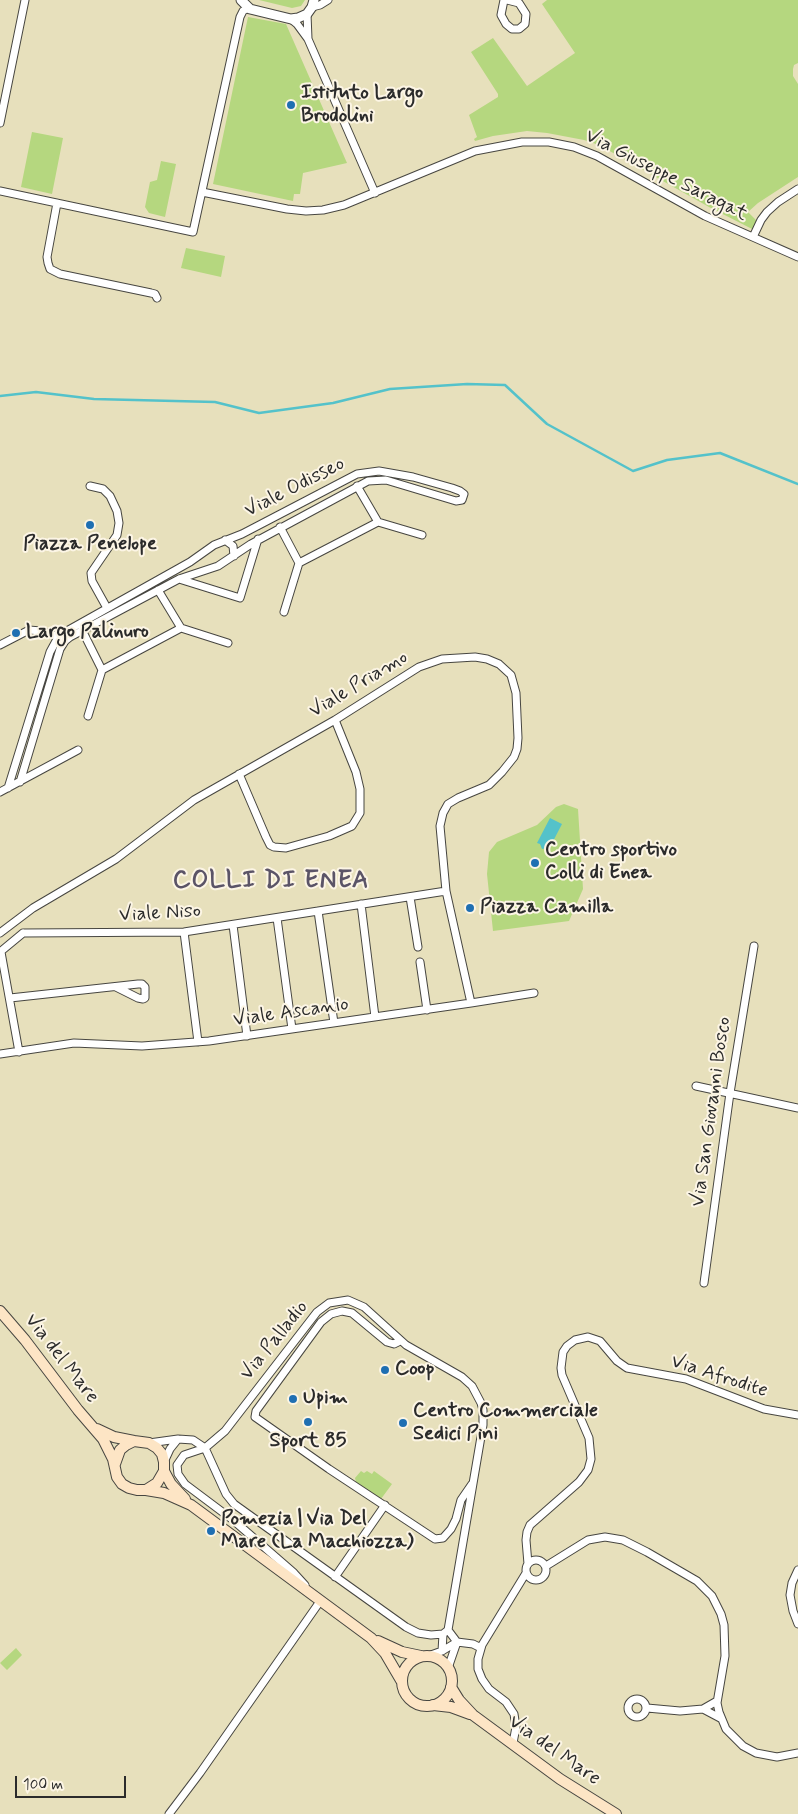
<!DOCTYPE html>
<style>
body{margin:0}
#map{position:relative;width:798px;height:1814px;overflow:hidden;background:#e7e0bc;font-family:Mynerve,sans-serif}
canvas{display:block}
.scale{position:absolute;left:15px;top:1776px;width:111px;height:22px;box-sizing:border-box;border:2px solid #2b2b2b;border-top:0;padding-left:6px;font-size:15px;line-height:18px;white-space:nowrap;color:#2b2b2b;-webkit-text-stroke:4px #fcf5e5;paint-order:stroke}
</style>
<div id="map">
<canvas width="798" height="1814"></canvas>
<div class="scale">100 m</div>
</div>
<script>
const context = document.querySelector('canvas').getContext('2d');
context.lineJoin = 'round';
function fillPath(path, color) { context.fillStyle = color; context.fill(path, 'evenodd'); }
const toPath = rows => new Path2D(rows.map(r => 'M' + r).join(''));
function trace(path, color, width, dash) { context.strokeStyle = color; context.lineWidth = width; context.lineCap = dash ? 'butt' : 'round'; context.setLineDash(dash || []); context.stroke(path); }
function write(font, color, halo, rows, align = 'center') {
  context.font = font + ' Mynerve,sans-serif'; context.lineWidth = 4; context.setLineDash([]); context.textBaseline = 'middle'; context.strokeStyle = halo; context.fillStyle = color; for (const [text, x, y, turn = 0] of rows) {
    context.save(); context.translate(x, y); context.rotate((+turn || 0) * Math.PI / 180); context.textAlign = isNaN(turn) ? turn : align; if (halo) context.strokeText(text, 0, 0); context.fillText(text, 0, 0); context.restore();
  }
}
fillPath(toPath([
 [259,0,305,0,301,6,292,8],
 [547,0,798,0,798,63,794,65,793,69,793,76,798,84,798,177,758,203,748,212,758,222,754,230,709,207,599,145,584,140,547,133,527,131,493,136,475,141,474,139,477,137,469,115,498,97,498,94,471,52,493,38,527,86,575,53,542,4],
 [248,17,286,24,347,163,303,173,300,194,294,194,293,201,213,184],
 [32,132,63,138,52,194,21,187],
 [161,161,176,164,165,217,149,213,145,207,150,182,157,180],
 [186,248,225,256,221,277,181,268],
 [564,804,578,809,583,889,569,921,493,931,487,874,489,852,497,842,537,825,556,807],
 [361,1471,364,1473,367,1471,372,1474,374,1471,392,1484,381,1499,356,1482,355,1478],
 [16,1648,22,1655,7,1670,0,1663]
]), '#b5d77f');
fillPath(toPath([
 [550,818,562,824,549,849,547,848,542,849,540,844,537,843]
]), '#54c2ca');
trace(toPath([
 [0,396,36,392,94,399,215,402,259,413,333,403,390,389,467,384,505,385,547,424,633,471,667,460,720,453,798,484]
]), '#54c2ca', 2.5);
const minor = toPath([
 [504,0,501,15,506,24,512,29,519,29,525,24,526,14,519,3,507,0],
 [312,7,320,5,328,0],
 [307,14,308,39],
 [291,19,297,24,308,39,375,193],
 [0,123,25,0],
 [0,191,193,232,240,17,243,11,248,8],
 [202,192,287,209,306,211,323,210,344,205,475,151,522,142,549,142,574,147,597,156,705,216,798,257],
 [57,203,47,257,48,263,50,269,60,274,151,293,155,294,157,298],
 [753,237,761,220,767,212,778,202,798,189],
 [90,486,103,489,110,496,117,511,119,523,117,535,91,573,92,581,107,608],
 [357,486,378,522,422,535],
 [280,527,299,563,284,612],
 [225,540,233,546,234,556],
 [299,563,378,522],
 [179,579,240,598,258,539],
 [158,590,181,628],
 [82,630,102,670,88,716],
 [0,645,29,630,41,631,59,637],
 [102,670,181,628,228,643],
 [239,774,266,837,270,845,274,847,286,848,329,836,352,826,360,813,360,789,356,772,335,720],
 [8,788,50,652,56,641,65,632,190,562,214,545,242,534,357,474,379,471,413,477,452,488,460,491,464,494,462,500,456,501,386,480,368,481,251,544,218,566,179,579,70,637,65,641,60,649,20,782],
 [0,792,78,750],
 [410,897,418,947],
 [361,904,375,1017],
 [318,911,334,1023],
 [277,918,292,1029],
 [233,925,247,1036],
 [184,932,198,1042],
 [0,933,33,908,116,859,194,800,335,720,419,667,442,659,475,657,487,659,499,664,511,675,516,693,518,738,517,749,514,757,502,772,489,785,458,798,448,804,443,813,440,826,446,891,471,1003,209,1041,142,1046,74,1043,0,1054],
 [23,933,184,932,446,891],
 [0,952,23,933],
 [1,952,19,1052],
 [420,962,427,1010],
 [10,998,138,984,142,984,145,987,145,998,143,999,138,998,116,987],
 [471,1003,534,993],
 [696,1086,798,1108],
 [704,1283,730,1093,754,946],
 [400,1341,394,1344,387,1342,352,1313,342,1311,331,1314,321,1322,256,1411,255,1417,329,1469,435,1539,443,1538,451,1529,456,1519,461,1500,472,1484],
 [178,1439,193,1440,205,1448,226,1494,234,1504,406,1627,418,1633,431,1635,443,1634,448,1630],
 [149,1443,178,1439,170,1449,164,1462],
 '526 1570a10 10 0 1 1 20 0a10 10 0 1 1-20 0Z',
 [528,1564,526,1540,527,1532,530,1525,579,1482,588,1470,591,1459,589,1438,562,1375,561,1368,563,1352,567,1346,575,1340,588,1337,600,1341,617,1361,627,1368,686,1379,764,1409,798,1415],
 [546,1566,588,1540,605,1537,623,1540,647,1552,697,1581,712,1596,721,1614,724,1625,725,1656,717,1703,719,1712,726,1729,743,1746,756,1753,777,1757,798,1753],
 [798,1570,792,1583,790,1595,793,1611,798,1624],
 [335,1577,385,1505],
 [305,1585,294,1573,233,1520,185,1484,178,1474,177,1465,184,1455,205,1448,225,1431,317,1312,329,1303,348,1300,364,1307,406,1345,462,1377,472,1386,481,1403,483,1410,483,1425,448,1630,457,1642],
 [442,1651,443,1634],
 [428,1656,442,1651,457,1642,473,1644,481,1648],
 [448,1668,457,1642],
 '628 1708a9 9 0 1 1 18 0a9 9 0 1 1-18 0Z',
 [717,1701,703,1709,720,1718],
 [647,1708,680,1711,703,1709],
 [513,1743,516,1727,514,1714,506,1702,489,1689,482,1679,478,1669,478,1659,482,1645,526,1573],
 [169,1814,200,1773,321,1600]
]);
const tertiary = toPath([
 [241,0,250,9,291,19,298,18,307,14,312,7,314,0]
]);
const secondary = toPath([
 [0,1311,25,1340,78,1410,103,1439,113,1459,117,1477,122,1484,129,1488,137,1490,146,1490,164,1493,191,1505,371,1638,385,1653,402,1682],
 [97,1429,114,1437,134,1441],
 [115,1464,120,1450,126,1445,134,1441,149,1443,157,1448,162,1454,164,1462,164,1471,157,1483,146,1490],
 [164,1471,171,1484,185,1499],
 [378,1641,402,1652,421,1656],
 '402 1681a25 25 0 1 1 50 0a25 25 0 1 1-50 0Z',
 [451,1687,459,1700,473,1715,560,1779,616,1814],
 [433,1705,451,1707,470,1714]
]);
trace(minor, '#474641', 9);
trace(tertiary, '#474641', 11);
trace(secondary, '#474641', 12);
trace(minor, '#fff', 7);
trace(tertiary, '#fff', 9);
trace(secondary, '#fde5c5', 10);
for (const [x, y, r, color] of [
 [291,105,5,"#1f6fb2"],
 [90,525,5,"#1f6fb2"],
 [16,633,5,"#1f6fb2"],
 [535,863,5,"#1f6fb2"],
 [470,908,5,"#1f6fb2"],
 [385,1370,5,"#1f6fb2"],
 [293,1399,5,"#1f6fb2"],
 [308,1422,5,"#1f6fb2"],
 [403,1423,5,"#1f6fb2"],
 [211,1531,5,"#1f6fb2"]
]) { const dot = new Path2D(); dot.arc(x, y, r, 0, 2 * Math.PI); context.fillStyle = color; context.fill(dot); trace(dot, '#fcf5e5', 2); }
write('bold 20px', '#2b2b2b', '#fcf5e5', [
 ["Istituto Largo",301,94],
 ["Brodolini",301,117],
 ["Piazza Penelope",90,545,"center"],
 ["Largo Palinuro",26,633],
 ["Centro sportivo",545,851],
 ["Colli di Enea",545,874],
 ["Piazza Camilla",480,908],
 ["Coop",395,1370],
 ["Upim",303,1399],
 ["Centro Commerciale",413,1412],
 ["Sedici Pini",413,1435],
 ["Sport 85",308,1442,"center"],
 ["Pomezia | Via Del",221,1520],
 ["Mare (La Macchiozza)",221,1543]
], 'left');
write('20px', '#2b2b2b', '#fcf5e5', [
 ["Via Giuseppe Saragat",666,176,27],
 ["Viale Odisseo",295,488,-27],
 ["Viale Priamo",359,685,-31],
 ["Viale Niso",160,914,-3],
 ["Viale Ascanio",291,1013,-8],
 ["Via San Giovanni Bosco",712,1112,-82],
 ["Via Palladio",275,1341,-51],
 ["Via del Mare",61,1359,52],
 ["Via Afrodite",719,1377,18],
 ["Via del Mare",554,1751,35]
]);
context.letterSpacing = '1px';
write('bold 25px', '#5b5467', '#fcf5e5', [
 ["COLLI DI ENEA",271,882]
]);
context.letterSpacing = '0px';
</script>
